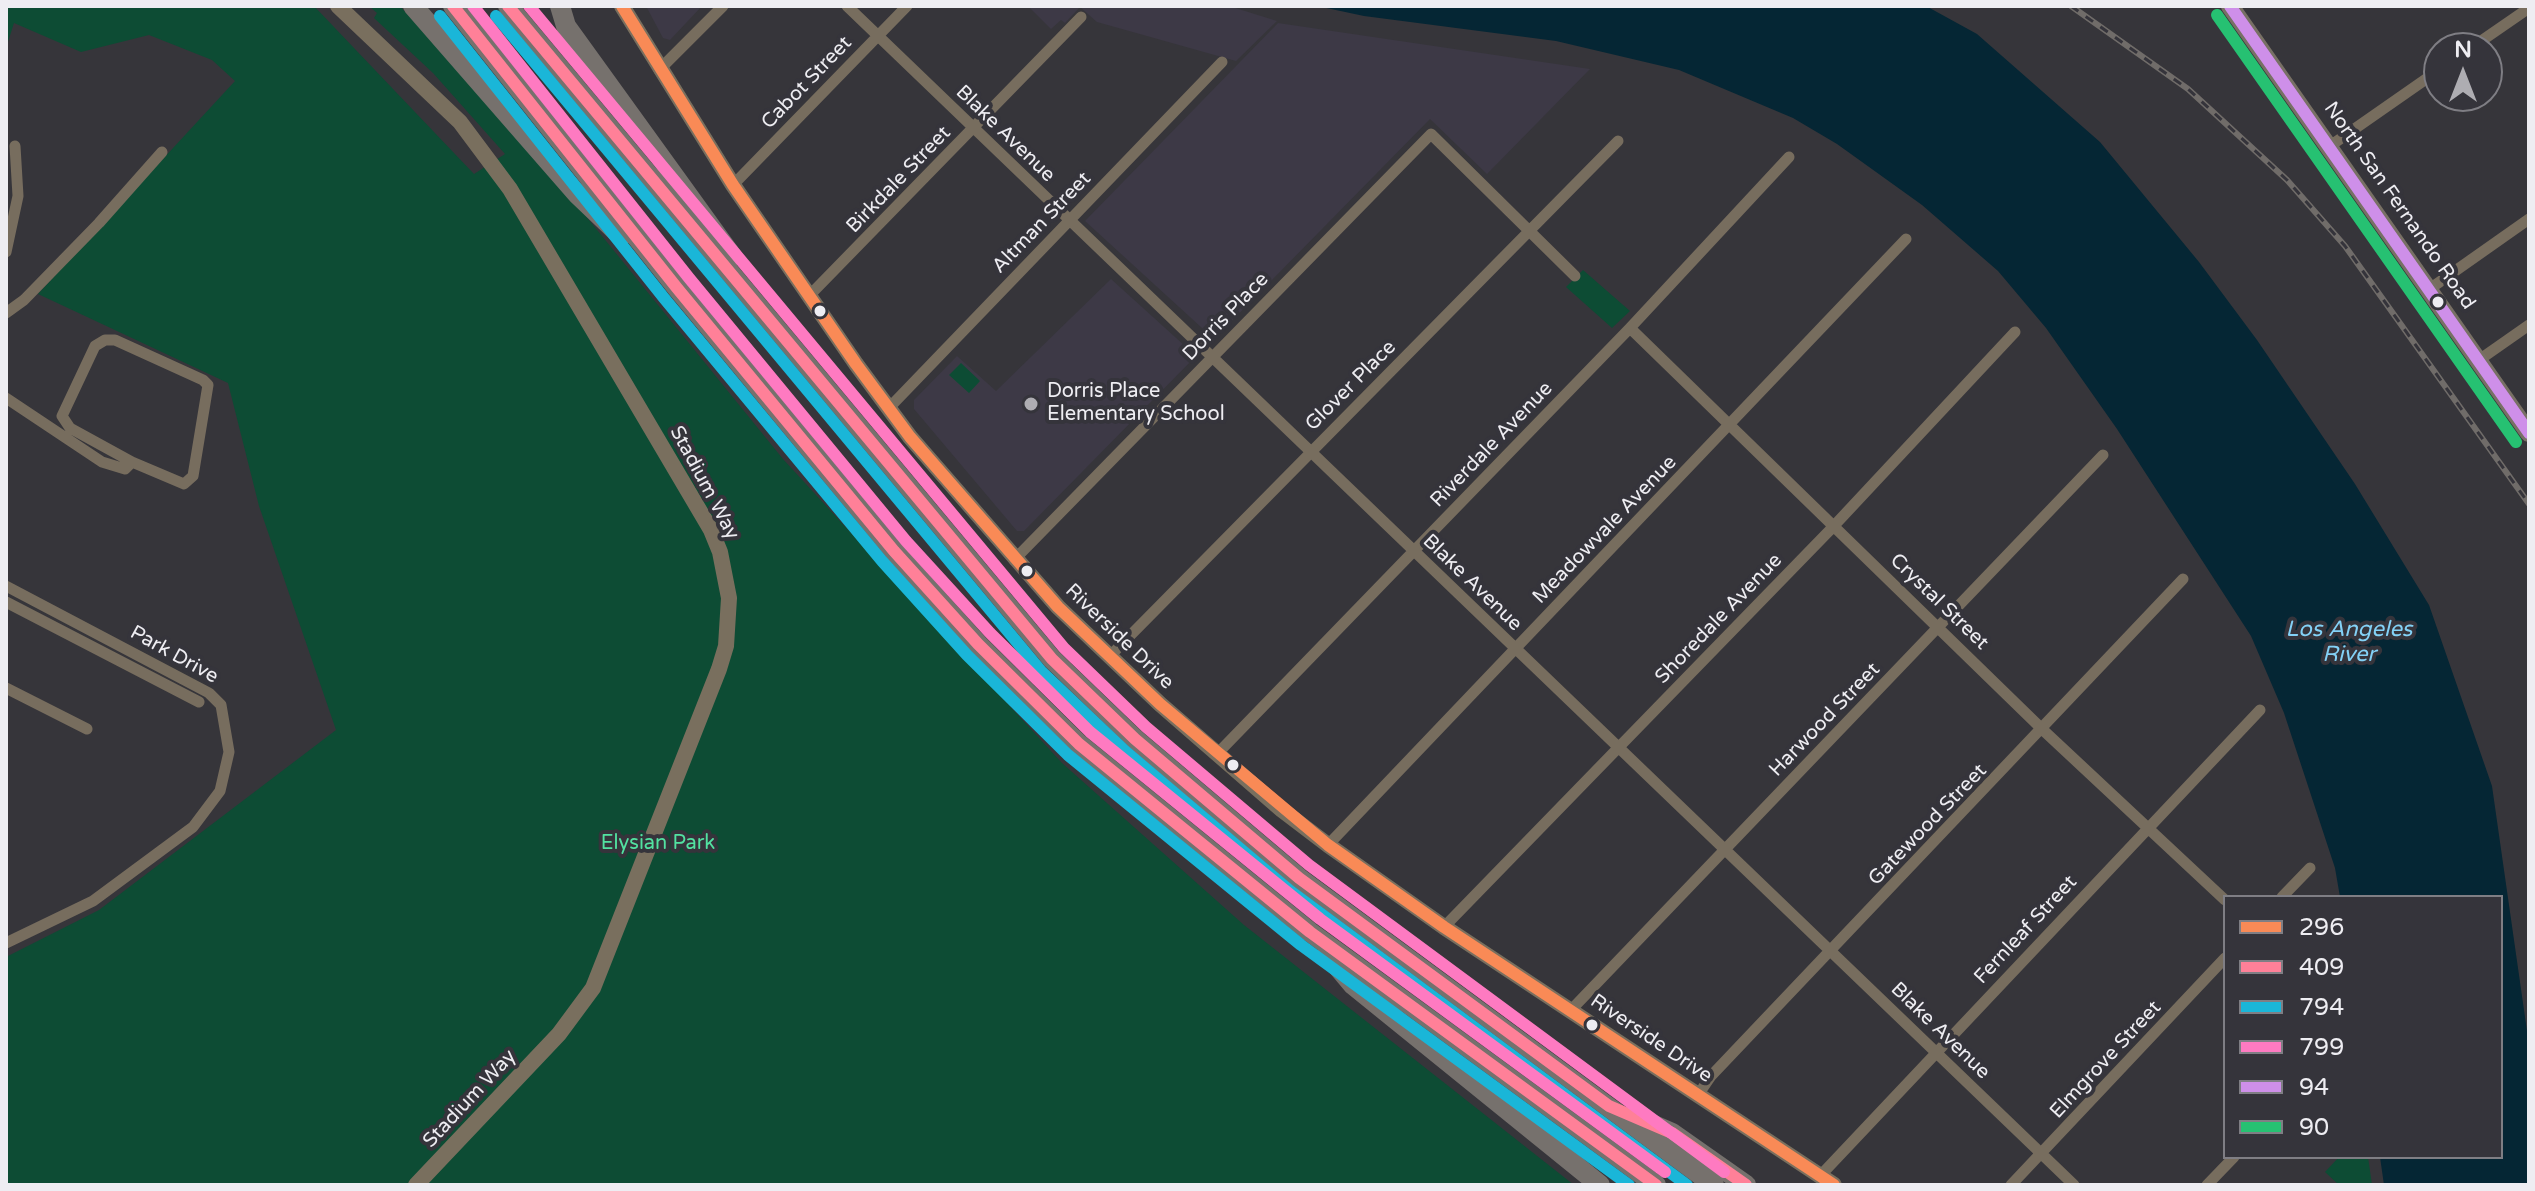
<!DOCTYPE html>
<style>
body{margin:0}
#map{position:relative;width:2535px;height:1191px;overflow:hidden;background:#36353a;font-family:"Varela Round",sans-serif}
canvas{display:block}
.frame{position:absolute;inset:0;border:8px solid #eeedf2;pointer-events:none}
.legend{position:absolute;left:2223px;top:895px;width:280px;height:264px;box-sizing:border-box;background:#35343b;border:2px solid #7f7e84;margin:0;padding:10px 14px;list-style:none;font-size:24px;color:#eeedf2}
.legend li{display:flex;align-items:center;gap:16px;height:40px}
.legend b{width:40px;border:2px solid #7f7e84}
.north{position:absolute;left:2423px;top:32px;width:80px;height:80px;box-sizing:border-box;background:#35343b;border:2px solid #7f7e84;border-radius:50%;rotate:0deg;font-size:22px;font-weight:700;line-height:32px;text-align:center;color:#eeedf2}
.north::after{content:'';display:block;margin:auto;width:28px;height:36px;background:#aeadb2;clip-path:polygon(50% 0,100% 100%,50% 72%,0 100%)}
</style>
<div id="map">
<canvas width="2535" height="1191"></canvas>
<div class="frame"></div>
<ul class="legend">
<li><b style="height:10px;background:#f98a56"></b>296</li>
<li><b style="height:10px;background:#ff8098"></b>409</li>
<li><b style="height:10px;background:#1ab6d8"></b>794</li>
<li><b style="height:10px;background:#fe7ac1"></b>799</li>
<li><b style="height:10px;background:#ce8fe9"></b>94</li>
<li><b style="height:10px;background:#26c172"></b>90</li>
</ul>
<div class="north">N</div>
</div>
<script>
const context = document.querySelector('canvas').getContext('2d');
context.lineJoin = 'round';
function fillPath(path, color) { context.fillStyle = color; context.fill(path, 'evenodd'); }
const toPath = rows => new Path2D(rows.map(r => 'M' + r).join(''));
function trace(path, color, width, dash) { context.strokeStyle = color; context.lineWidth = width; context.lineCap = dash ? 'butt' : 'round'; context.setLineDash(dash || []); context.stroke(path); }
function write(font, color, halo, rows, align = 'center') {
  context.font = font + ' "Varela Round",sans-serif'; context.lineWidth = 8; context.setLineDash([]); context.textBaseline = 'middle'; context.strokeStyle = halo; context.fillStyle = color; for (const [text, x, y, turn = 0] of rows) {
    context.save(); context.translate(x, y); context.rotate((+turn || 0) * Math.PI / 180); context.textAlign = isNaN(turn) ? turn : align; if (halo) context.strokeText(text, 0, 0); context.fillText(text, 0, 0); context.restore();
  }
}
fillPath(toPath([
 [646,6,702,6,670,40,663,38],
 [1028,6,1229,6,1277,21,1236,61,1097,22,1080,7,1065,23,1061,20,1051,29],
 [1278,23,1590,69,1487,174,1430,119,1214,339,1085,221],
 [1111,279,1196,356,1024,531,1017,531,914,409,914,400,957,356,996,391]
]), '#3d3946');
fillPath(toPath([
 [6,6,314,6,474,174,505,154,433,73,374,18,377,13,369,6,400,6,559,183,783,459,1062,763,1244,925,1574,1185,6,1185,6,957,99,910,336,730,259,506,228,383,38,294,235,81,212,60,149,35,81,52,14,23,6,48],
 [1583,270,1630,311,1612,328,1566,287],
 [961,363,980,381,969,393,949,375],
 [2339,1157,2368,1157,2372,1185,2339,1185,2325,1172]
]), '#0d4c34');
fillPath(toPath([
 [1317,6,1926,6,1977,34,2100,142,2199,262,2257,340,2355,484,2429,605,2492,786,2529,1045,2529,1185,2384,1185,2380,1157,2501,1157,2501,897,2340,897,2335,868,2284,713,2251,636,2117,429,2046,328,1998,271,1922,205,1837,144,1793,118,1679,70,1556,41,1364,16]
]), '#052634');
trace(toPath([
 [847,6,2074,1185],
 [2471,48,2529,8],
 [659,70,723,6],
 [2330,146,2439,70],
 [733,185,907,6],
 [6,252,18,196,15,146],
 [2431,288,2529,219],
 [808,297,1081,17],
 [6,313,24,300,99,223,162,152],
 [1630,328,2043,730,2225,900],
 [2479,360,2529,325],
 [6,398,102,462,125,469,132,462,184,484,193,476,208,385,203,380,115,340,105,340,95,346,62,416,70,428,132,462],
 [888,409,1222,62],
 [1014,560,1431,134,1575,276],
 [6,586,209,693,221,705,229,752,220,791,193,827,93,901,6,943],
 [6,602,199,702],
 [1110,656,1618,141],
 [6,688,87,729],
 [1217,754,1630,328,1789,157],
 [1328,845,1906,239],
 [2282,897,2310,868],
 [1444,927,1831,529,2015,332],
 [1572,1009,2103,455],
 [1698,1095,1711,1076,2183,579],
 [1820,1176,2260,710],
 [2011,1185,2225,958],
 [2207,1185,2234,1157]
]), '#776d5e', 11);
trace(toPath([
 [338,6,460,122,510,189,711,530,720,552,729,598,726,646,719,669,593,988,559,1034,416,1185],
 [622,6,733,185,856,364,910,437,1058,607,1160,704,1282,810,1328,845,1444,927,1834,1185]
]), '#796f5e', 16);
trace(toPath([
 [2230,6,2529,433]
]), '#787065', 18);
trace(toPath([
 [413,6,577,194,621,236],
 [453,6,677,288,894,551,978,644,1079,744,1310,932,1656,1185],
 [508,6,1052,659,1135,739,1299,878,1714,1185],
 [560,6,566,26,732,256],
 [1327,954,1353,985,1600,1185],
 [1642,1120,1672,1133,1746,1185]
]), '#76716d', 20);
const rail = toPath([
 [2071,6,2188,89,2287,180,2345,246,2529,504]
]);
trace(rail, '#706c69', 6);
trace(rail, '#35343b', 3, [9]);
trace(toPath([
 [622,6,733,185,856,364,910,437,1058,607,1160,704,1328,845,1444,927,1834,1185]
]), '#f98a56', 12);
trace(toPath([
 [453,6,677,288,894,551,978,644,1079,744,1310,932,1656,1185],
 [508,6,1052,659,1135,739,1299,878,1609,1106,1672,1133,1746,1185]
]), '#ff8098', 12);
trace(toPath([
 [440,16,664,298,882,561,967,655,1068,755,1301,945,1629,1185],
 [496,16,1041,671,1125,751,1289,890,1687,1185]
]), '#1ab6d8', 12);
trace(toPath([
 [473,6,689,278,906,541,990,633,1090,732,1320,919,1665,1172],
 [529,6,1064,648,1146,727,1309,865,1724,1172]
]), '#fe7ac1', 12);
trace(toPath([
 [2230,6,2529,433]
]), '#ce8fe9', 12);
trace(toPath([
 [2217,15,2516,442]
]), '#26c172', 12);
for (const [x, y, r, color] of [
 [2438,302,7,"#eeedf2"],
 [820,311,7,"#eeedf2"],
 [1031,404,8,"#aeadb2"],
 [1027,571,7,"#eeedf2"],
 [1233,765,7,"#eeedf2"],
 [1592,1025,7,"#eeedf2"]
]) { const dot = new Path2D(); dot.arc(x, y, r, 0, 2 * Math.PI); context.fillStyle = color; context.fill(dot); trace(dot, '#35343b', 3); }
write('20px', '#eeedf2', '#35343b', [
 ["Cabot Street",807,83,-46],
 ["Blake Avenue",1005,134,44],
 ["Birkdale Street",899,180,-46],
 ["North San Fernando Road",2399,206,55],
 ["Altman Street",1042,223,-46],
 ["Dorris Place",1226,317,-46],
 ["Glover Place",1351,386,-45],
 ["Riverdale Avenue",1492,445,-46],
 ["Stadium Way",704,483,62],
 ["Meadowvale Avenue",1605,530,-46],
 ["Blake Avenue",1472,583,44],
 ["Crystal Street",1939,602,44],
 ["Shoredale Avenue",1719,619,-46],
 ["Riverside Drive",1119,637,44],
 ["Park Drive",174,655,29],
 ["Harwood Street",1825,720,-46],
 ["Gatewood Street",1928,825,-46],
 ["Fernleaf Street",2026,930,-47],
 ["Blake Avenue",1940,1031,44],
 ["Riverside Drive",1651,1039,34],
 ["Elmgrove Street",2106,1060,-47],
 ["Stadium Way",470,1099,-47]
]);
write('20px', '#eeedf2', '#35343b', [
 ["Dorris Place",1047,392],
 ["Elementary School",1047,415]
], 'left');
write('20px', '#52e2a1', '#35343b', [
 ["Elysian Park",658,844]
]);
write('italic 22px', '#83d1f6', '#35343b', [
 ["Los Angeles",2349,630],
 ["River",2349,655]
]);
</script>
